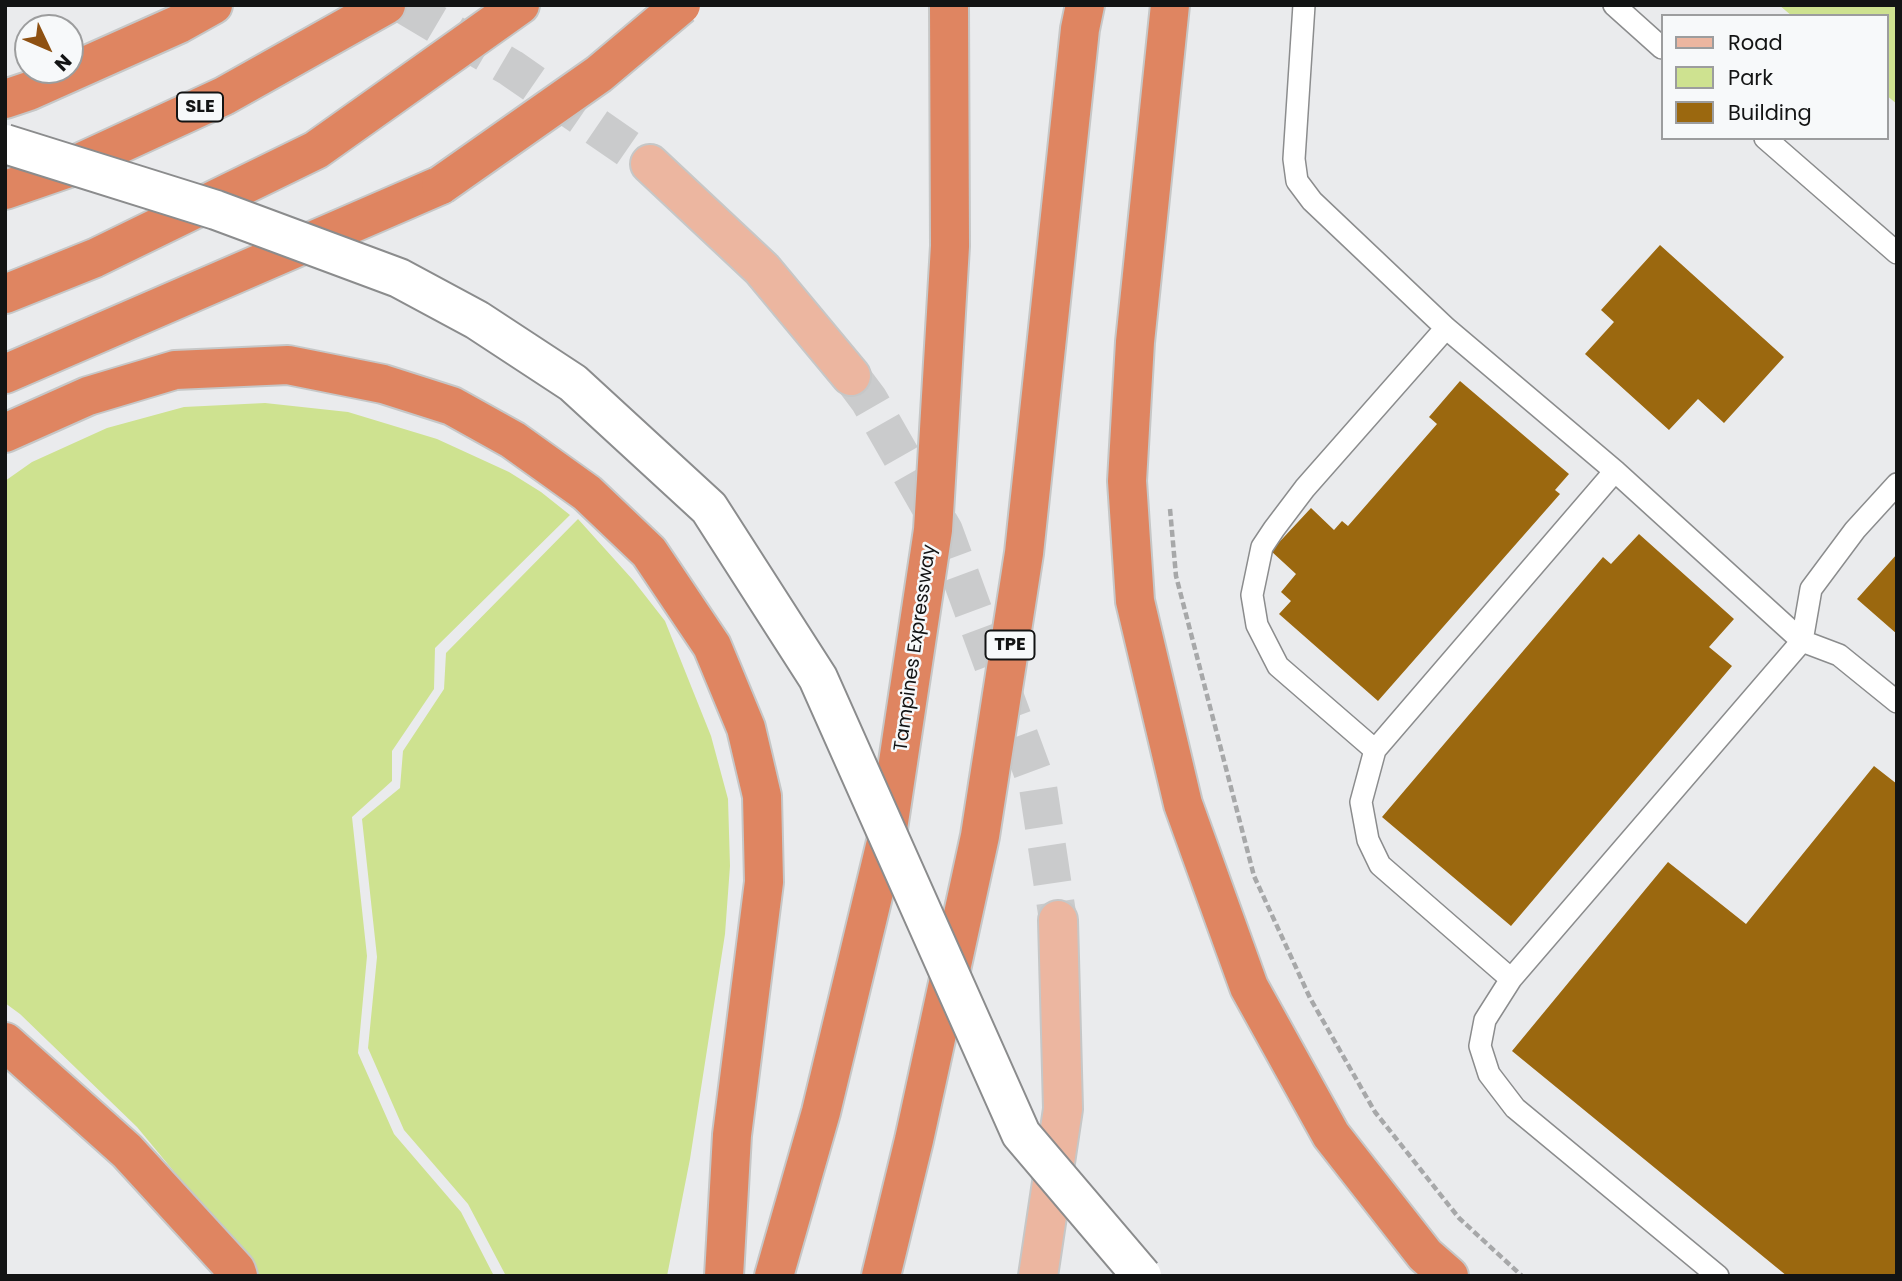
<!DOCTYPE html>
<style>
body{margin:0}
#map{position:relative;width:1902px;height:1281px;overflow:hidden;background:#eaebed;font-family:Poppins,sans-serif}
canvas{display:block}
.frame{position:absolute;inset:0;border:7px solid #131414;pointer-events:none}
.legend{position:absolute;left:1661px;top:14px;width:228px;height:126px;box-sizing:border-box;background:#f7f9fa;border:2px solid #9c9d9e;margin:0;padding:9px 12px;list-style:none;font-size:21px;color:#131414}
.legend li{display:flex;align-items:center;gap:14px;height:35px}
.legend b{width:35px;border:2px solid #9c9d9e}
.north{position:absolute;left:14px;top:14px;width:70px;height:70px;box-sizing:border-box;background:#f7f9fa;border:2px solid #9c9d9e;border-radius:50%;rotate:134deg;font-size:19px;font-weight:700;line-height:28px;text-align:center;color:#131414}
.north::after{content:'';display:block;margin:auto;width:24px;height:32px;background:#8e5112;clip-path:polygon(50% 0,100% 100%,50% 72%,0 100%)}
</style>
<div id="map">
<canvas width="1902" height="1281"></canvas>
<div class="frame"></div>
<ul class="legend">
<li><b style="height:9px;background:#ecb6a0"></b>Road</li>
<li><b style="height:19px;background:#cee290"></b>Park</li>
<li><b style="height:19px;background:#9b680f"></b>Building</li>
</ul>
<div class="north">N</div>
</div>
<script>
const context = document.querySelector('canvas').getContext('2d');
context.lineJoin = 'round';
function fillPath(path, color) { context.fillStyle = color; context.fill(path, 'evenodd'); }
const toPath = rows => new Path2D(rows.map(r => 'M' + r).join(''));
function trace(path, color, width, dash) { context.strokeStyle = color; context.lineWidth = width; context.lineCap = dash ? 'butt' : 'round'; context.setLineDash(dash || []); context.stroke(path); }
function write(font, color, halo, rows, align = 'center') {
  context.font = font + ' Poppins,sans-serif'; context.lineWidth = 5; context.setLineDash([]); context.textBaseline = 'middle'; context.strokeStyle = halo; context.fillStyle = color; for (const [text, x, y, turn = 0] of rows) {
    context.save(); context.translate(x, y); context.rotate((+turn || 0) * Math.PI / 180); context.textAlign = isNaN(turn) ? turn : align; if (halo) context.strokeText(text, 0, 0); context.fillText(text, 0, 0); context.restore();
  }
}
fillPath(toPath([
 [1779,5,1897,5,1897,104,1886,95,1886,16,1792,16],
 [265,403,348,412,437,439,509,472,541,492,570,515,435,648,434,689,392,751,392,781,352,817,367,956,358,1053,394,1134,461,1212,494,1276,252,1276,235,1245,137,1127,20,1014,5,1003,5,481,32,462,107,428,184,407],
 [578,519,633,580,665,621,711,736,728,799,730,866,725,934,690,1159,667,1276,506,1276,468,1204,404,1130,368,1048,377,957,362,819,400,788,403,751,444,689,446,653]
]), '#cee290');
fillPath(toPath([
 [1660,245,1784,357,1724,423,1698,399,1669,430,1585,354,1614,322,1601,310],
 [1460,381,1569,474,1555,490,1560,494,1378,701,1279,614,1291,601,1281,592,1296,574,1271,551,1311,508,1334,530,1342,521,1348,526,1437,424,1429,417],
 [1639,534,1734,619,1709,647,1732,666,1511,926,1382,817,1603,557,1611,564],
 [1897,554,1897,634,1857,599],
 [1874,766,1897,784,1897,1276,1787,1276,1512,1051,1668,862,1746,924]
]), '#9b680f');
trace(toPath([
 [404,5,511,68,650,164],
 [851,376,869,400,944,531,1038,787,1058,920]
]), '#cacbcc', 38, [38, 19]);
const lane = toPath([
 [1304,5,1294,159,1297,181,1312,201,1446,328,1615,471,1802,641,1839,655,1897,702],
 [1614,5,1662,48],
 [1765,138,1897,253],
 [1375,750,1278,666,1257,625,1252,595,1262,547,1274,529,1305,488,1446,328],
 [1511,979,1380,865,1368,840,1361,802,1375,750,1615,471],
 [1718,1276,1515,1108,1489,1074,1480,1046,1485,1020,1511,979,1802,641,1811,589,1855,530,1897,484]
]);
const primary = toPath([
 [650,164,762,269,851,376],
 [1038,1276,1063,1109,1058,920]
]);
const highway = toPath([
 [1170,5,1135,342,1127,481,1135,601,1183,804,1249,987,1331,1135,1425,1255,1449,1276],
 [5,99,29,91,179,24,213,5],
 [5,190,66,169,224,96,386,5],
 [5,294,95,258,316,150,520,5],
 [5,374,441,185],
 [5,433,88,396,175,370,288,365,383,384,452,406,513,440,587,493,649,552,712,646,746,728,762,796,764,882,732,1135,724,1276],
 [5,1042,127,1151,236,1270,238,1276],
 [774,1276,821,1112,886,842,933,530,950,246,949,5],
 [881,1276,914,1140,980,836,1024,553,1080,29,1085,5]
]);
trace(lane, '#8b8c8d', 24);
trace(primary, '#c6c7c7', 42);
trace(highway, '#c6c7c7', 42);
trace(toPath([
 [1170,509,1176,576,1254,876,1310,998,1375,1112,1459,1218,1522,1276]
]), '#a7a8a9', 4.5, [7, 3.5]);
trace(lane, '#fff', 21);
trace(primary, '#ecb6a0', 38);
trace(highway, '#df8561', 38);
const secondaryBridge = toPath([
 [5,144,216,210,399,278,477,320,573,383,709,508,818,678,1021,1134,1142,1276]
]);
const highwayBridge = toPath([
 [441,185,599,74,681,5]
]);
trace(secondaryBridge, '#8b8c8d', 42, []);
trace(highwayBridge, '#c6c7c7', 42, []);
trace(secondaryBridge, '#fff', 38);
trace(highwayBridge, '#df8561', 38);
for (const [x, y, w] of [
 [200,107,46],
 [1010,645,49]
]) { const box = new Path2D(); box.roundRect(x - w / 2, y - 14.5, w, 29, 5); context.fillStyle = '#f7f9fa'; context.fill(box); trace(box, '#131414', 2); }
write('bold 18px', '#131414', null, [
 ["SLE",200,107],
 ["TPE",1010,645]
]);
write('19px', '#131414', '#f7f9fa', [
 ["Tampines Expressway",916,648,-82]
]);
</script>
